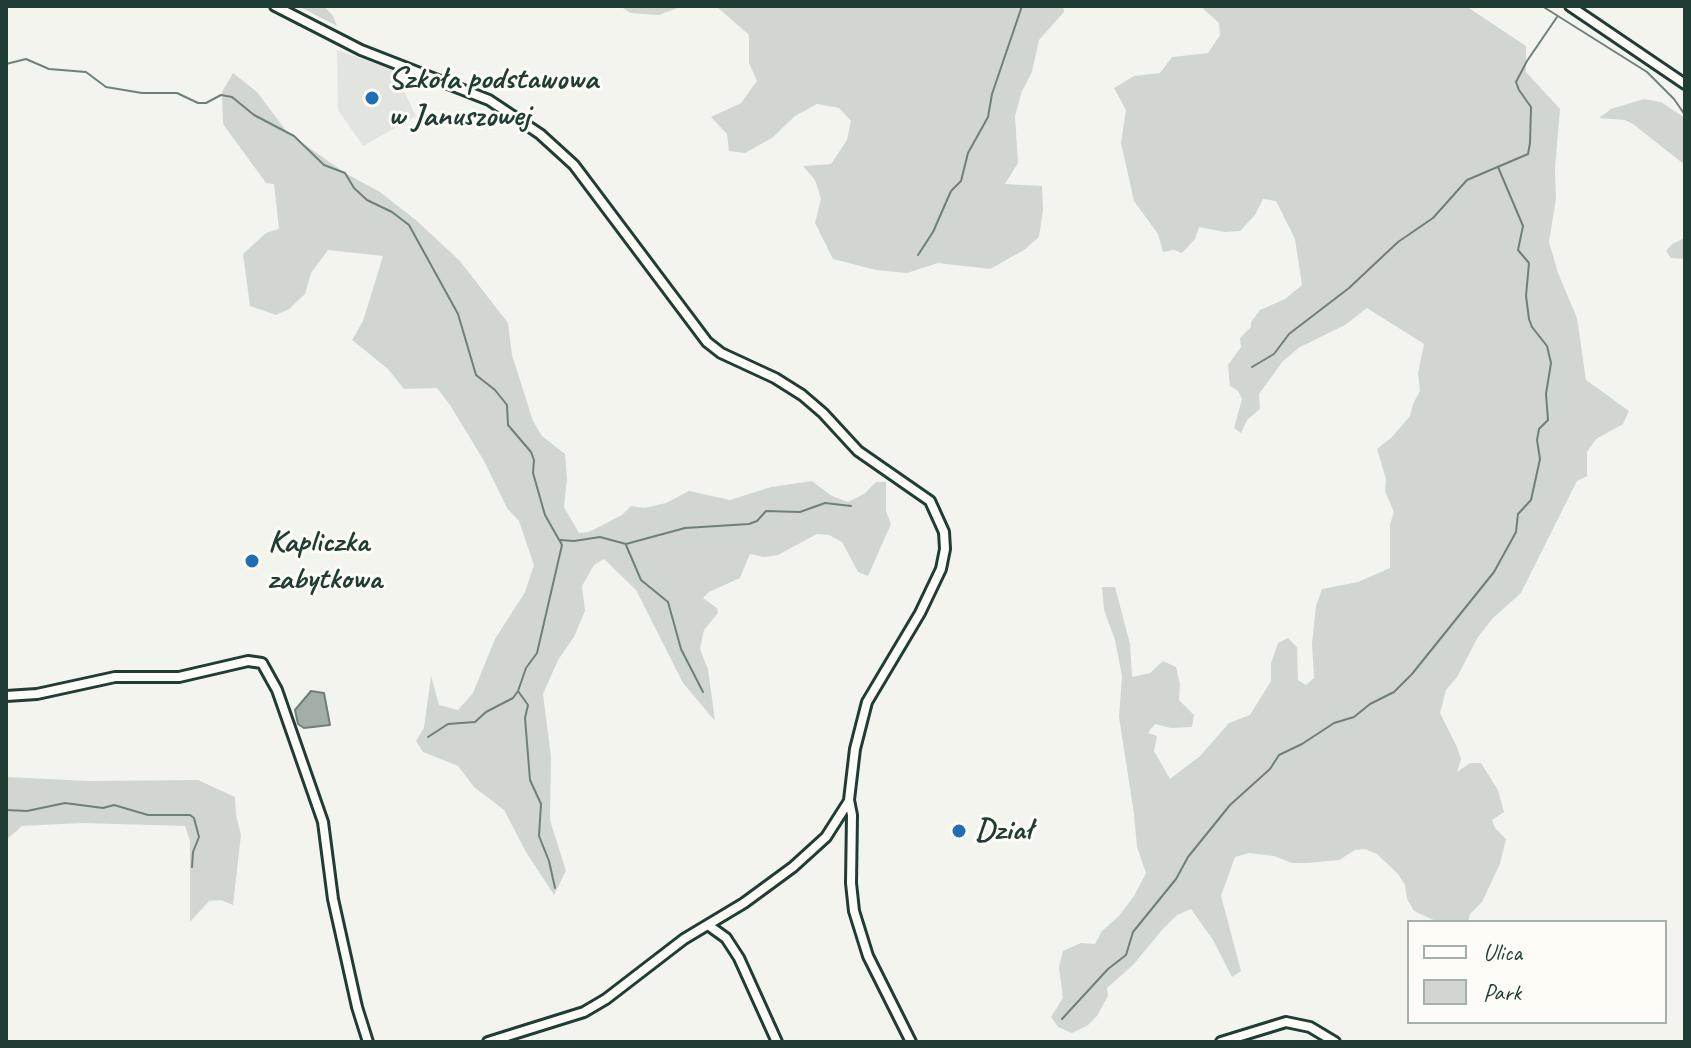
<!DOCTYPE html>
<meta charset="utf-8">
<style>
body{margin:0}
#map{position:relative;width:1691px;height:1048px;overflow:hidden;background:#f4f4ef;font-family:Caveat,sans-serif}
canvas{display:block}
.frame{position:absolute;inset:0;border:8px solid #1f3d34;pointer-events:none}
.legend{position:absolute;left:1407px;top:920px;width:260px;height:104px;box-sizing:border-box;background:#fdfcf7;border:2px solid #a4b0a9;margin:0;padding:10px 14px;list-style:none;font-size:24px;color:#1f3d34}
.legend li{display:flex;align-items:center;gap:16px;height:40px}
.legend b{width:40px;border:2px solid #a4b0a9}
</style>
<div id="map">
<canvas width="1691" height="1048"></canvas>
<div class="frame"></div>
<ul class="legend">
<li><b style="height:10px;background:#fdfcf7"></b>Ulica</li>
<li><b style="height:22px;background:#d1d6d1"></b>Park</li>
</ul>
</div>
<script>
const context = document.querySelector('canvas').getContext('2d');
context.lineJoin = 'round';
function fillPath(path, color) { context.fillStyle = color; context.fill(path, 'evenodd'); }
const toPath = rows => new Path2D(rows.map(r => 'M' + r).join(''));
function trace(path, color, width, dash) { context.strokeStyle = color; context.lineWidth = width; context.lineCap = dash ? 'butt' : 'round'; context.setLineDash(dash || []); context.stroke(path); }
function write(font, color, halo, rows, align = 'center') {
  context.font = font + ' Caveat,sans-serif'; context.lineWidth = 6; context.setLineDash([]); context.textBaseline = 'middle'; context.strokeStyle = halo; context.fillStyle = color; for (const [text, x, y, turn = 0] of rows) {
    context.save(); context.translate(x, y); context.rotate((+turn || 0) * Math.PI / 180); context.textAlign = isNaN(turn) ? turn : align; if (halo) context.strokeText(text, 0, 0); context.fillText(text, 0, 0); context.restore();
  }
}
fillPath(toPath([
 [337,50,394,70,416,116,363,146,338,110]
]), '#e2e5df');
fillPath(toPath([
 [298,6,324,6,333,16,337,26],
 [620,6,683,6,659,15,630,13],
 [716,6,1063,6,1064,12,1039,40,1032,72,1022,91,1015,116,1018,163,1005,184,1042,186,1043,210,1039,237,1024,250,990,269,938,263,907,273,876,270,833,259,815,223,821,199,815,180,803,166,831,164,847,140,851,121,839,108,817,104,795,116,772,138,745,153,729,151,727,134,711,117,741,103,757,81,749,63,749,35],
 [1200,6,1466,6,1526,46,1526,72,1560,109,1555,169,1556,199,1549,242,1558,273,1577,318,1586,380,1629,411,1623,424,1596,439,1587,452,1587,476,1577,481,1521,593,1493,618,1478,637,1457,677,1446,690,1440,713,1457,747,1461,759,1457,772,1470,763,1481,763,1498,790,1504,812,1492,820,1495,828,1506,839,1500,864,1482,902,1470,914,1468,922,1438,922,1414,911,1407,899,1405,885,1398,874,1377,854,1365,849,1355,850,1339,860,1307,863,1292,863,1274,856,1249,853,1235,857,1221,896,1241,971,1232,977,1213,940,1191,909,1177,915,1162,930,1133,965,1107,988,1108,996,1097,1016,1088,1025,1072,1033,1058,1027,1051,1017,1063,998,1059,967,1063,951,1081,943,1095,944,1102,931,1119,916,1134,896,1146,873,1137,847,1134,814,1119,717,1122,676,1115,640,1104,610,1102,587,1115,587,1130,644,1132,677,1150,673,1163,661,1176,667,1180,684,1179,700,1194,715,1192,727,1171,728,1155,724,1148,733,1157,736,1154,751,1170,779,1200,756,1229,723,1250,715,1271,681,1271,663,1278,643,1288,638,1297,647,1298,680,1306,685,1314,678,1312,644,1316,606,1322,589,1358,582,1390,568,1390,524,1394,512,1385,491,1386,479,1377,449,1392,437,1410,416,1413,404,1420,391,1418,373,1424,344,1367,308,1345,325,1300,347,1283,361,1259,394,1260,409,1247,420,1241,433,1234,428,1242,399,1238,391,1230,386,1228,365,1241,347,1240,338,1251,327,1251,322,1260,310,1285,299,1302,285,1295,239,1276,201,1263,199,1255,215,1240,231,1225,232,1199,227,1195,239,1182,253,1174,250,1163,252,1158,234,1134,201,1121,143,1126,110,1114,88,1134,76,1160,73,1172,57,1208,53,1220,35,1219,23],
 [233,73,257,92,287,132,345,173,380,192,417,221,460,261,487,296,508,323,512,355,533,421,542,436,565,454,567,479,564,507,579,533,589,532,622,515,631,506,644,508,666,503,689,491,730,500,771,487,812,481,832,496,848,502,864,494,876,482,886,482,886,511,891,524,868,576,858,572,842,542,829,535,817,534,778,555,764,557,750,554,740,578,709,592,703,598,717,608,718,613,704,630,700,649,708,669,715,721,683,683,636,590,604,559,594,565,582,586,585,611,574,637,558,660,543,694,551,757,550,820,566,871,554,895,526,852,504,810,474,787,458,766,423,752,416,741,424,728,431,676,439,705,458,710,473,693,495,639,525,592,534,565,519,521,507,508,484,461,450,405,437,388,404,389,388,369,352,340,363,321,383,256,328,250,311,273,305,294,289,309,276,315,250,306,243,254,266,233,279,229,274,184,266,183,223,124,222,92],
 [1644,99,1661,102,1685,118,1685,165,1633,124,1625,120,1599,118,1611,109],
 [1685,238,1685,259,1671,258,1666,251,1672,244],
 [6,777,89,781,198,780,235,797,236,815,241,835,233,905,221,900,209,901,190,922,190,841,185,826,82,823,22,826,6,840]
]), '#d1d6d1');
const water = toPath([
 [311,691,324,693,330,725,304,728,298,724,295,710,311,691]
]);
fillPath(water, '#a3aea7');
trace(water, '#6e8179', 2);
trace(toPath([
 [1542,6,1647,72,1674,99,1685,115],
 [6,64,26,59,49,69,86,72,106,87,142,93,177,93,198,103,206,103,221,95,232,97,254,115,294,136,324,165,345,173,354,188,367,200,392,212,409,225,458,314,476,375,495,390,507,405,508,425,531,452,534,460,533,473,545,515,562,545,537,653,526,668,518,691,528,705,525,718,530,780,541,804,539,836,549,861,555,888],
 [918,255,933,232,951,191,961,181,968,153,988,117,992,94,1022,6],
 [1252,367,1274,354,1289,334,1349,288,1398,242,1433,218,1467,180,1528,154,1530,143,1531,107,1519,90,1516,82,1527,61,1557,17],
 [560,540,574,541,600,537,626,544,685,528,749,524,757,521,766,511,800,512,825,503,851,506],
 [626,545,641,580,668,602,681,649,703,692],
 [428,737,448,724,475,722,486,712,513,698,518,691],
 [6,810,27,811,65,803,103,808,114,805,148,815,190,815,194,818,199,837,193,852,192,867],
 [1062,1019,1108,969,1126,955,1133,932,1176,879,1188,857,1230,805,1270,769,1279,755,1302,744,1334,723,1354,717,1370,704,1394,692,1412,674,1494,572,1516,532,1518,514,1531,500,1540,459,1537,440,1539,429,1548,420,1546,394,1551,363,1547,346,1532,327,1529,319,1526,296,1529,263,1518,250,1523,226,1498,167]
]), '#6e8179', 2);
const minor = toPath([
 [275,6,361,50,489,100,540,134,574,165,707,342,721,353,775,378,802,395,823,413,858,451,930,501,944,532,945,549,941,569,920,613,867,702,855,749,849,800,852,815,851,883,854,911,868,956,911,1042],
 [1570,6,1685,84],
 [6,696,37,694,115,677,179,677,248,661,262,663,277,690,323,822,333,899,357,1007,368,1042],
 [708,925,726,938,739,958,777,1042],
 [488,1042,584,1012,606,999,684,939,744,903,793,867,826,837,849,801],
 [1221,1042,1286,1022,1310,1027,1335,1042]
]);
trace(minor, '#1f3d34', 14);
trace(minor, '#fdfcf7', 8);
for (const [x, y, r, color] of [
 [372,98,8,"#1f6fb2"],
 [252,561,8,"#1f6fb2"],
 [959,831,8,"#1f6fb2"]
]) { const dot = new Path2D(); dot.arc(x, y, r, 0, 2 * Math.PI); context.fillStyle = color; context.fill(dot); trace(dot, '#fdfcf7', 3); }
write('bold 32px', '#1f3d34', '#fdfcf7', [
 ["Szkoła podstawowa",388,80],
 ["w Januszowej",388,117],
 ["Kapliczka",268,543],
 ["zabytkowa",268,580],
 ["Dział",975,831]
], 'left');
</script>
